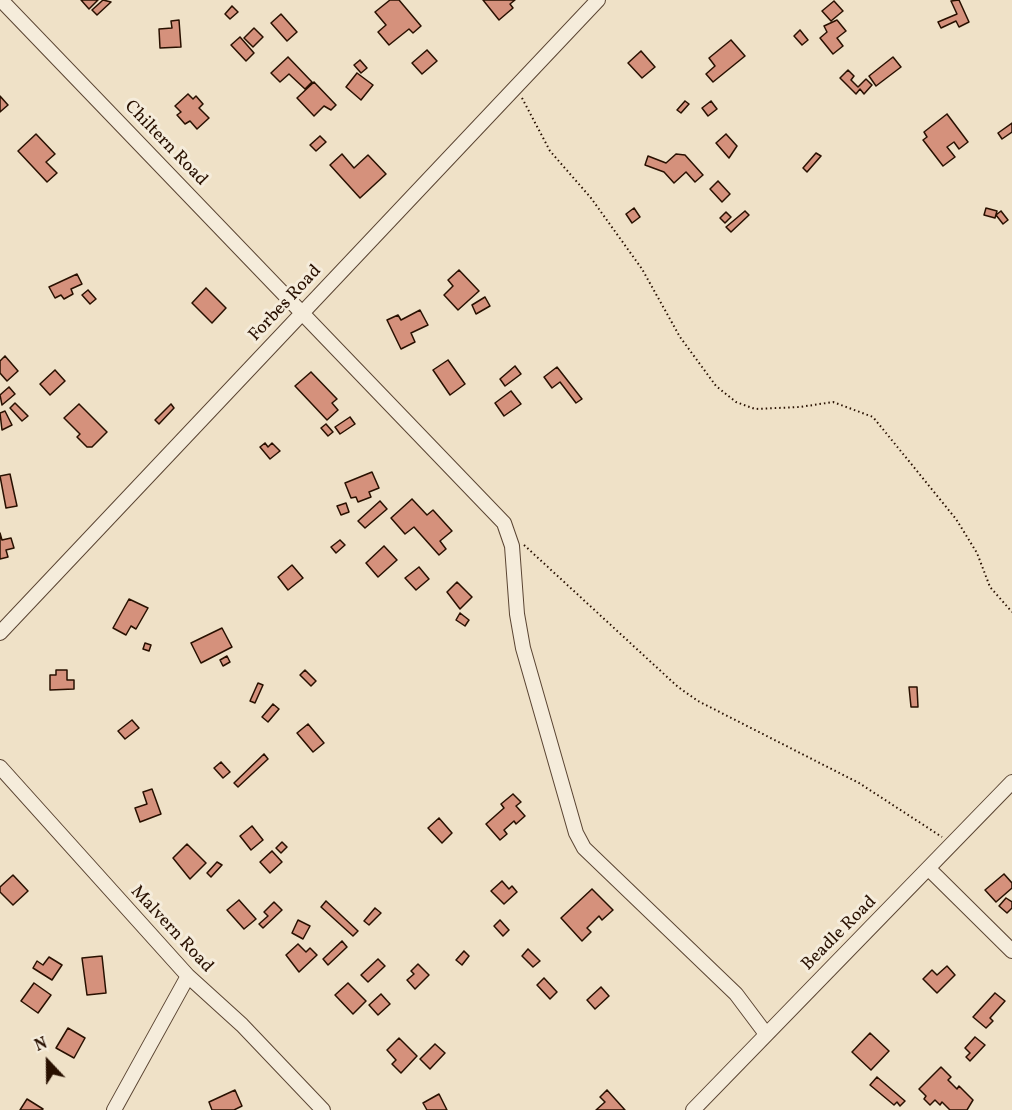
<!DOCTYPE html>
<style>
body{margin:0}
#map{position:relative;width:1012px;height:1110px;overflow:hidden;background:#efe1c7;font-family:Vollkorn,serif}
canvas{display:block}
.north{position:absolute;left:18px;top:1032px;width:60px;height:60px;-webkit-text-stroke:4px #f5ecdb;paint-order:stroke;rotate:338deg;font-size:16px;font-weight:700;line-height:24px;text-align:center;color:#281000}
.north::after{content:'';display:block;margin:auto;width:21px;height:27px;background:#281000;clip-path:polygon(50% 0,100% 100%,50% 72%,0 100%)}
</style>
<div id="map">
<canvas width="1012" height="1110"></canvas>
<div class="north">N</div>
</div>
<script>
const context = document.querySelector('canvas').getContext('2d');
context.lineJoin = 'round';
function fillPath(path, color) { context.fillStyle = color; context.fill(path, 'evenodd'); }
const toPath = rows => new Path2D(rows.map(r => 'M' + r).join(''));
function trace(path, color, width, dash) { context.strokeStyle = color; context.lineWidth = width; context.lineCap = dash ? 'butt' : 'round'; context.setLineDash(dash || []); context.stroke(path); }
function write(font, color, halo, rows, align = 'center') {
  context.font = font + ' Vollkorn,serif'; context.lineWidth = 6; context.setLineDash([]); context.textBaseline = 'middle'; context.strokeStyle = halo; context.fillStyle = color; for (const [text, x, y, turn = 0] of rows) {
    context.save(); context.translate(x, y); context.rotate((+turn || 0) * Math.PI / 180); context.textAlign = isNaN(turn) ? turn : align; if (halo) context.strokeText(text, 0, 0); context.fillText(text, 0, 0); context.restore();
  }
}
const building = toPath([
 [81,0,98,0,89,9,81,0],
 [103,0,111,2,97,15,92,10,103,0],
 [390,0,399,0,421,26,413,33,409,29,389,45,378,32,386,25,375,12,390,0],
 [483,0,515,0,510,4,513,8,499,20,483,0],
 [959,0,969,22,959,27,956,21,941,28,938,22,957,14,951,1,959,0],
 [834,1,843,11,831,21,822,11,834,1],
 [232,6,238,12,230,19,225,14,232,6],
 [281,14,297,32,287,41,271,23,281,14],
 [179,20,181,47,160,48,159,29,172,28,171,21,179,20],
 [837,20,846,31,837,38,843,46,833,54,820,38,827,32,824,26,837,20],
 [254,28,263,37,253,47,244,38,254,28],
 [800,30,808,40,802,45,794,36,800,30],
 [240,37,254,53,246,61,231,45,240,37],
 [731,40,745,56,713,82,706,74,715,66,709,58,731,40],
 [427,50,437,61,422,74,412,63,427,50],
 [641,51,655,67,642,78,628,63,641,51],
 [288,57,312,82,305,89,289,74,280,82,271,73,288,57],
 [893,57,901,67,876,86,869,76,893,57],
 [360,60,367,68,361,73,354,65,360,60],
 [848,70,854,76,851,80,858,87,866,79,872,85,864,94,860,89,856,94,840,78,848,70],
 [357,73,373,85,361,100,346,87,357,73],
 [314,82,336,105,331,110,324,106,314,116,297,98,314,82],
 [188,94,193,99,196,96,203,104,199,108,209,118,197,129,190,121,185,124,177,115,181,112,175,106,188,94],
 [0,96,8,105,0,112,0,96],
 [685,101,689,104,681,113,677,110,685,101],
 [711,101,717,109,708,116,702,108,711,101],
 [947,114,968,142,959,149,954,142,947,147,955,157,943,166,923,140,927,137,924,132,947,114],
 [1012,123,1012,132,1002,139,998,133,1012,123],
 [36,134,55,154,46,162,57,173,47,182,18,151,36,134],
 [726,134,737,146,729,158,716,143,726,134],
 [320,136,326,142,316,151,310,145,320,136],
 [816,153,821,156,807,172,803,168,816,153],
 [342,154,354,168,368,155,386,174,360,198,330,165,342,154],
 [676,154,685,155,703,175,695,182,686,172,674,183,664,172,645,165,648,156,666,163,676,154],
 [718,181,730,194,722,202,710,189,718,181],
 [634,208,640,217,632,223,626,214,634,208],
 [986,208,997,211,995,218,984,215,986,208],
 [745,211,749,215,731,232,726,227,745,211],
 [1001,211,1008,220,1003,224,996,215,1001,211],
 [726,212,731,217,725,223,720,218,726,212],
 [459,270,479,291,458,310,444,295,453,286,448,280,459,270],
 [77,274,82,284,71,289,73,294,64,299,61,295,55,298,49,287,77,274],
 [206,288,226,308,212,323,192,303,206,288],
 [88,290,96,299,90,304,82,295,88,290],
 [485,297,490,306,476,314,472,305,485,297],
 [420,310,428,325,411,333,415,342,401,349,387,320,398,315,401,320,420,310],
 [5,356,18,371,7,381,0,373,0,361,5,356],
 [448,360,465,384,450,395,433,370,448,360],
 [515,366,521,374,505,386,500,379,515,366],
 [557,367,582,399,576,403,560,382,552,388,544,377,557,367],
 [55,370,65,381,50,395,40,384,55,370],
 [311,372,337,399,332,403,338,410,327,420,295,386,311,372],
 [9,387,15,394,2,405,0,395,9,387],
 [511,391,521,404,504,416,495,403,511,391],
 [15,403,28,416,22,421,10,408,15,403],
 [79,404,107,432,92,447,87,447,77,437,80,434,64,418,79,404],
 [171,404,174,408,159,424,155,420,171,404],
 [5,411,12,425,2,430,0,413,5,411],
 [350,417,355,424,340,434,335,427,350,417],
 [326,424,333,432,328,436,321,428,326,424],
 [265,443,268,447,272,443,280,451,270,459,260,447,265,443],
 [372,472,379,488,369,492,371,497,358,502,356,497,351,498,345,483,372,472],
 [10,474,17,506,6,508,0,476,10,474],
 [412,499,427,515,433,510,452,531,440,541,446,549,439,555,414,527,405,534,391,518,412,499],
 [380,501,387,509,365,528,358,521,380,501],
 [346,503,349,512,341,515,337,506,346,503],
 [0,533,2,540,11,538,14,548,6,550,8,557,0,559,0,533],
 [340,540,345,545,336,553,331,547,340,540],
 [384,546,397,560,378,577,366,563,384,546],
 [292,565,303,578,288,590,278,577,292,565],
 [419,567,429,579,416,590,405,578,419,567],
 [457,582,472,597,460,609,447,592,457,582],
 [129,599,148,608,136,629,131,626,126,635,113,628,129,599],
 [460,613,469,620,465,626,456,620,460,613],
 [222,628,232,647,201,663,191,643,222,628],
 [145,643,151,645,149,651,143,649,145,643],
 [227,656,230,662,223,666,220,660,227,656],
 [56,670,67,670,67,680,74,680,74,689,50,690,50,675,56,675,56,670],
 [305,670,316,681,311,686,300,675,305,670],
 [258,683,263,685,255,703,250,701,258,683],
 [909,687,917,687,918,707,911,707,909,687],
 [273,704,279,709,268,722,262,717,273,704],
 [132,720,139,728,125,739,118,731,132,720],
 [308,724,324,743,313,752,297,733,308,724],
 [264,754,268,759,238,787,234,783,264,754],
 [221,762,230,772,223,778,214,768,221,762],
 [152,789,161,814,140,822,135,808,147,804,143,792,152,789],
 [513,794,521,802,516,806,525,816,516,824,514,821,504,830,507,834,500,840,486,824,504,808,501,804,513,794],
 [439,818,452,833,442,843,428,828,439,818],
 [252,826,263,840,251,850,240,836,252,826],
 [282,842,287,847,281,853,276,848,282,842],
 [187,844,206,863,190,879,173,858,187,844],
 [272,851,282,862,270,873,260,862,272,851],
 [217,862,222,865,211,877,207,873,217,862],
 [1004,874,1012,883,1012,888,996,902,985,890,1004,874],
 [13,875,28,891,13,905,0,892,0,887,13,875],
 [502,881,509,889,512,886,517,892,504,904,491,891,502,881],
 [592,889,613,910,602,920,599,916,587,928,591,932,582,941,561,918,592,889],
 [1006,898,1012,902,1012,908,1007,913,999,906,1006,898],
 [239,900,256,919,244,929,227,910,239,900],
 [326,901,358,931,353,936,321,907,326,901],
 [274,902,282,910,263,928,259,924,268,916,264,912,274,902],
 [375,908,381,913,369,925,364,921,375,908],
 [298,920,310,926,303,939,292,933,298,920],
 [500,920,509,930,503,936,494,926,500,920],
 [342,941,347,947,328,965,323,959,342,941],
 [298,944,306,952,310,948,317,955,299,972,286,955,298,944],
 [528,949,540,961,533,967,522,956,528,949],
 [464,951,469,956,462,965,456,960,464,951],
 [102,956,106,993,87,995,82,958,102,956],
 [49,957,62,965,52,980,33,968,37,961,43,965,49,957],
 [378,959,385,966,368,982,361,975,378,959],
 [418,964,429,975,415,989,407,980,414,974,411,971,418,964],
 [947,966,955,975,937,993,923,979,932,970,937,975,947,966],
 [544,978,557,992,550,999,537,985,544,978],
 [34,983,51,995,38,1013,21,1001,34,983],
 [348,983,366,1001,353,1014,335,995,348,983],
 [601,987,609,996,595,1009,587,1000,601,987],
 [995,993,1005,1001,990,1018,993,1021,986,1028,973,1017,995,993],
 [381,994,390,1004,378,1015,369,1005,381,994],
 [68,1028,85,1038,74,1058,56,1048,68,1028],
 [870,1033,889,1051,871,1070,852,1052,870,1033],
 [975,1037,985,1045,970,1061,966,1057,970,1053,965,1048,975,1037],
 [399,1038,417,1056,401,1073,392,1064,396,1060,387,1050,399,1038],
 [435,1044,445,1053,430,1069,420,1059,435,1044],
 [941,1067,951,1077,948,1080,957,1089,959,1086,973,1100,967,1110,950,1110,942,1102,940,1105,935,1100,930,1105,924,1099,926,1096,919,1089,941,1067],
 [877,1077,905,1101,900,1106,897,1102,894,1105,870,1085,877,1077],
 [235,1090,242,1106,234,1110,212,1110,209,1102,235,1090],
 [607,1090,625,1110,596,1110,605,1102,600,1097,607,1090],
 [439,1094,447,1110,427,1110,423,1103,439,1094],
 [27,1099,43,1109,42,1110,20,1110,27,1099]
]);
fillPath(building, '#d5917c');
trace(building, '#281000', 1.5);
const minor = toPath([
 [1,0,504,523,512,546,517,614,523,648,576,833,584,848,736,994,766,1034],
 [0,633,598,0],
 [0,767,188,976,242,1025,323,1110],
 [929,869,1012,951],
 [114,1110,188,976],
 [693,1110,1012,782]
]);
trace(minor, '#5a4432', 16);
trace(toPath([
 [522,98,550,151,591,198,642,269,680,337,716,386,736,402,755,409,800,407,833,402,873,417,956,519,977,553,990,587,1012,612],
 [524,545,678,687,698,701,859,783,942,837]
]), '#281000', 2, [1.5, 3]);
trace(minor, '#f5ecdb', 14);
write('18px', '#281000', '#f5ecdb', [
 ["Chiltern Road",165,144,46],
 ["Forbes Road",286,304,-47],
 ["Malvern Road",171,930,47],
 ["Beadle Road",840,934,-45]
]);
</script>
